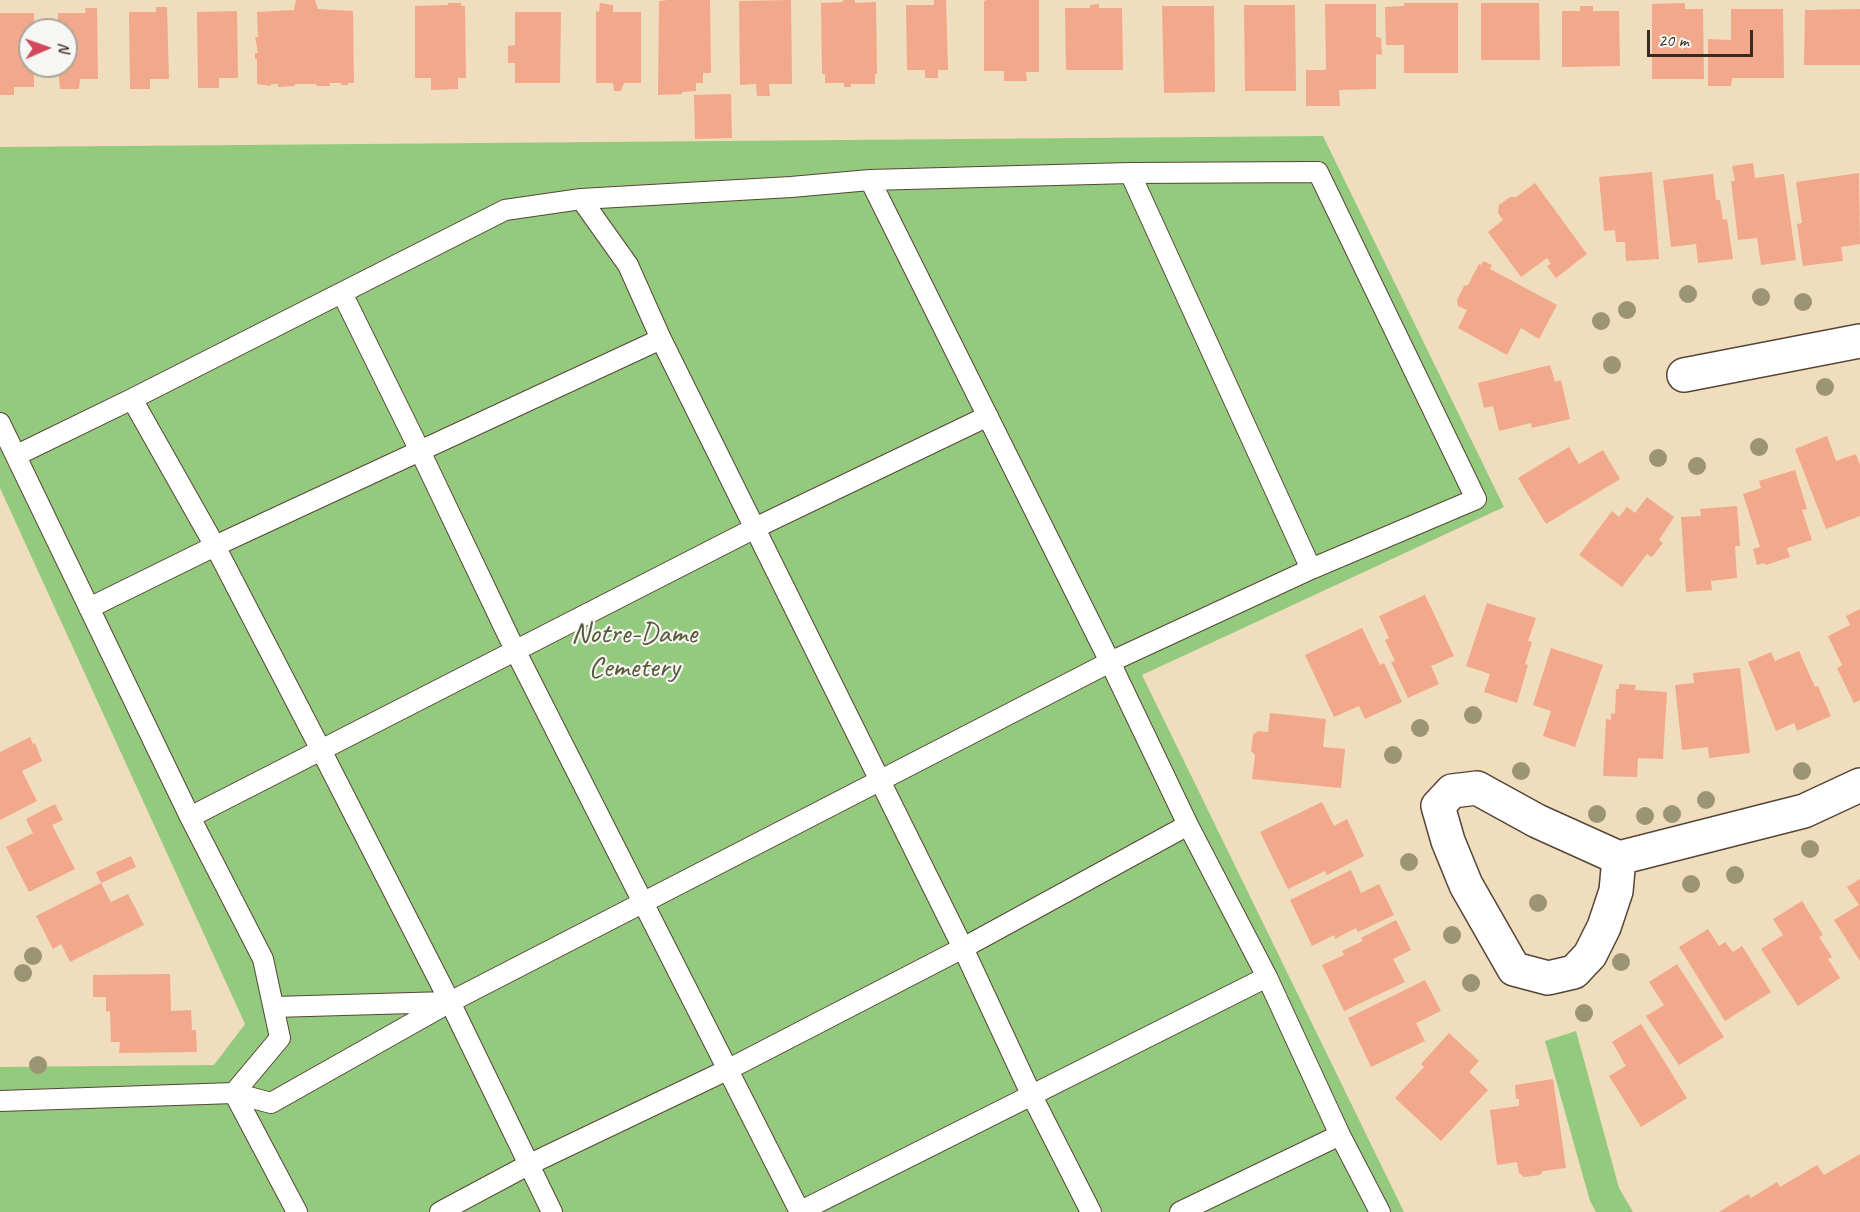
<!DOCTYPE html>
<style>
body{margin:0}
#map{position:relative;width:1860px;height:1212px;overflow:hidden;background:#f0ddbd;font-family:Caveat,sans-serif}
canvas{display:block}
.north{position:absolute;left:18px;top:18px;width:60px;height:60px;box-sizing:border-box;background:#f6f6f2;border:2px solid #aba49d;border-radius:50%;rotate:88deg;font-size:16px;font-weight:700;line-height:24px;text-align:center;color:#3b2a1e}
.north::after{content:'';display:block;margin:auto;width:21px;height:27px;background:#d1495b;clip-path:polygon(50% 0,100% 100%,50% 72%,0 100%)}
.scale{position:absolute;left:1647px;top:30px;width:106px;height:27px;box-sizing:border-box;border:3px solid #3b2a1e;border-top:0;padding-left:8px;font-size:18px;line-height:21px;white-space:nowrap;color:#3b2a1e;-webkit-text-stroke:4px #f6f6f2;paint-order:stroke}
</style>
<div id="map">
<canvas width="1860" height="1212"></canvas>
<div class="north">N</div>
<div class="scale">20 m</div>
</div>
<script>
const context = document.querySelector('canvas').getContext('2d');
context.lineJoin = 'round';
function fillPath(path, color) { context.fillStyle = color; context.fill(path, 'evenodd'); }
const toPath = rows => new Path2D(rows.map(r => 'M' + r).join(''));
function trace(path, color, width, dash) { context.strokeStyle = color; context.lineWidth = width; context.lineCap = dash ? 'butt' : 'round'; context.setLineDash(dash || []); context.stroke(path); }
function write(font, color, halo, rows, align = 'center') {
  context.font = font + ' Caveat,sans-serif'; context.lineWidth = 4.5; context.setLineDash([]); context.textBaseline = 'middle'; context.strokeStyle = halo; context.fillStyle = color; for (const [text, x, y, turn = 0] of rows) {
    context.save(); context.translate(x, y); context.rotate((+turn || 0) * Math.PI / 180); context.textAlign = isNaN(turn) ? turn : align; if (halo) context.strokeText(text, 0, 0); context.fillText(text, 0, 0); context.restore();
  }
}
fillPath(toPath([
 [1323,136,1504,507,1142,675,1404,1212,0,1212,0,1067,214,1065,245,1024,0,488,0,147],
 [1576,1031,1619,1188,1633,1212,1596,1212,1590,1201,1545,1041]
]), '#94ca7d');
fillPath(toPath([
 [296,0,315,0,318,9,353,11,354,83,348,83,348,85,341,85,341,83,330,83,330,86,317,86,316,84,295,84,295,86,278,87,278,84,271,84,271,86,257,84,257,59,255,59,255,53,258,53,255,37,258,37,257,12,294,10],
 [668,0,710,0,711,73,703,73,703,83,696,83,696,91,682,92,682,94,658,95,659,1],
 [791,0,792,84,769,84,770,96,757,96,756,84,740,85,739,1],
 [843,0,855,0,855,3,876,2,877,74,875,74,875,84,851,84,851,87,844,87,844,83,825,83,825,74,822,74,821,3,843,2],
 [934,0,946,0,948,70,938,70,938,78,925,78,925,70,907,70,906,5,934,5],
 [987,0,1039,0,1039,72,1026,72,1027,81,1004,81,1004,71,984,71,984,1],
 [448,3,461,3,461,6,465,6,466,78,458,78,458,89,431,90,431,78,415,78,415,6,448,5],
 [600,3,613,5,613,12,641,12,641,83,624,83,621,91,614,91,613,83,596,83,596,11,599,12],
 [1404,3,1458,3,1458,73,1404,73,1404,45,1386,45,1385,7,1404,6],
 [1481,3,1539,3,1540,60,1481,60],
 [1685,3,1685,9,1703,9,1704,79,1652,79,1652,4],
 [1099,4,1099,8,1122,8,1123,70,1066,70,1065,8,1090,8,1090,5],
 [1325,4,1376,4,1376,37,1381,38,1382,55,1376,54,1376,89,1339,90,1340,106,1306,106,1306,70,1326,70],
 [1244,5,1295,5,1296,91,1245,91],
 [1162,6,1214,6,1215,92,1164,93],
 [1580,6,1593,6,1593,11,1619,11,1620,66,1562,67,1562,11,1580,11],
 [156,7,167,7,169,79,150,79,150,89,130,89,129,12,156,12],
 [85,8,97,8,98,79,80,79,79,89,60,89,58,66,66,66,66,30,58,30,58,13,86,13],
 [1731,9,1783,9,1784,78,1732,78,1731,86,1708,86,1708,39,1731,40],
 [1860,9,1860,65,1804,65,1805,10],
 [237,11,238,78,219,78,219,88,198,88,197,12],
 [515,12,561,12,560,83,515,83,515,63,508,63,508,46,515,45],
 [0,13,34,13,34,30,30,30,30,66,34,66,34,87,14,87,14,95,0,95],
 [731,94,732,138,695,139,694,95],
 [1753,163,1755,178,1784,174,1796,260,1761,265,1757,238,1738,240,1731,181,1735,181,1732,166],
 [1652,172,1659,259,1626,261,1625,242,1616,242,1615,230,1604,231,1599,177],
 [1859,173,1860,244,1841,247,1843,261,1803,266,1797,224,1802,223,1796,182],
 [1713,174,1716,200,1720,200,1723,220,1727,219,1733,259,1698,263,1696,244,1671,247,1663,180],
 [1535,183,1587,254,1556,278,1547,266,1551,264,1547,258,1521,277,1488,232,1503,220,1498,213,1499,205,1510,197,1516,197],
 [1483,261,1492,265,1490,269,1557,305,1539,339,1521,328,1507,355,1458,328,1467,310,1458,306,1457,300,1464,286,1468,285,1479,264,1481,265],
 [1550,365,1555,382,1561,380,1570,419,1532,428,1531,423,1499,431,1493,406,1484,408,1478,383],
 [1827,436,1836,461,1856,454,1860,465,1860,516,1826,529,1795,449],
 [1569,447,1579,464,1603,450,1620,479,1546,524,1518,478],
 [1795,470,1807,509,1802,510,1812,540,1787,548,1790,557,1766,565,1764,563,1757,565,1753,549,1760,547,1743,494,1761,488,1759,481],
 [1647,497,1674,517,1659,540,1663,543,1652,557,1647,554,1622,587,1579,555,1612,511,1619,517,1627,507,1635,513],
 [1737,506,1740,546,1735,546,1737,578,1711,581,1712,590,1686,592,1681,517,1701,516,1700,509],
 [1425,595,1454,656,1431,666,1439,684,1408,698,1391,662,1395,661,1385,640,1389,638,1379,616],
 [1487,603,1536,618,1528,641,1532,642,1525,664,1528,665,1517,703,1484,692,1490,674,1466,666],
 [1860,609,1860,700,1854,703,1837,668,1842,665,1828,636,1850,625,1846,616],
 [1362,628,1380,665,1384,663,1402,702,1365,719,1359,706,1334,717,1305,655],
 [1551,648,1603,665,1575,747,1543,736,1551,711,1533,705],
 [1799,651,1815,687,1818,686,1831,716,1797,731,1794,723,1776,731,1748,662,1771,652,1775,661],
 [1740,668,1750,753,1709,758,1708,747,1682,750,1675,685,1694,683,1693,673],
 [1619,684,1636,685,1635,690,1667,692,1663,759,1638,758,1637,777,1603,776,1606,719,1611,720,1611,713,1615,714,1616,689,1619,689],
 [1270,713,1326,719,1323,747,1345,749,1341,788,1252,779,1255,755,1251,751,1253,735,1258,731,1268,732],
 [30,737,33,744,35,743,42,761,22,771,37,801,0,820,0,752],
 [1322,802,1334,826,1347,819,1364,856,1327,875,1325,871,1288,889,1260,832],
 [55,804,63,820,52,825,75,869,29,892,6,847,33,833,26,819],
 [131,856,136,867,101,883,96,872],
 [1351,870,1361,893,1379,884,1394,915,1358,932,1356,928,1335,939,1334,935,1312,946,1290,900],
 [1860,879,1860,961,1834,920,1859,905,1847,887],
 [101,883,111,902,128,894,144,925,70,962,61,944,53,949,36,916],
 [1802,901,1823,935,1819,937,1832,957,1828,959,1840,978,1798,1006,1761,949,1783,935,1773,919],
 [1396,920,1411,950,1393,959,1405,982,1344,1011,1322,965,1344,955,1342,951,1363,941,1361,938],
 [1708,929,1719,946,1725,942,1733,952,1742,946,1771,992,1725,1021,1679,947],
 [1677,964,1724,1037,1679,1065,1646,1016,1664,1005,1649,982],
 [170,974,171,1011,191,1010,192,1030,196,1030,197,1052,119,1053,120,1042,111,1042,110,1011,106,1012,106,997,93,997,93,975],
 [1425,980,1441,1011,1416,1023,1425,1041,1371,1067,1348,1018],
 [1641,1024,1687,1098,1641,1127,1609,1076,1626,1066,1612,1042],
 [1449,1033,1479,1061,1469,1072,1488,1090,1441,1141,1395,1098,1424,1067,1421,1064],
 [1553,1079,1566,1168,1543,1171,1540,1175,1524,1177,1519,1173,1517,1162,1497,1165,1490,1110,1519,1106,1519,1099,1516,1099,1515,1085],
 [1860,1154,1860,1212,1719,1212,1748,1194,1751,1198,1777,1182,1780,1187,1817,1165,1824,1175]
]), '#f2a88a');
const service = toPath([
 [1130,173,1311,569],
 [870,180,1110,662,1188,825,1267,977,1340,1135,1380,1212],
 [581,199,628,265,661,339,963,948,1031,1094,1091,1212],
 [342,293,420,451,515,650,800,1212],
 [132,399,215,546,321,750,450,1002,552,1212],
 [0,423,190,817,263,959,280,1038,234,1093],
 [89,608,215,546,661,339],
 [190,817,757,527,988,416],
 [274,1007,447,1002],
 [234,1093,297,1212],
 [0,1101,234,1093,271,1103,450,1002,1110,662,1311,569,1476,499,1318,172,1130,173,870,180,791,187,581,199,505,210,132,399,17,455],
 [440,1212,528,1165,727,1070,963,948,1188,825],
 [799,1212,1267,977],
 [1180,1212,1340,1135]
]);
const minor = toPath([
 [1684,375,1860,341],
 [1619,858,1616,891,1604,927,1590,955,1574,972,1548,978,1514,969,1466,885,1448,841,1438,806,1452,791,1477,788,1537,821,1619,858,1804,811,1860,785]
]);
trace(service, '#564536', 22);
trace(minor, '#564536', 36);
trace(service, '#fff', 20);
trace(minor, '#fff', 33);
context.fillStyle = '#9b9575';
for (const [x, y] of [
 [1688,294],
 [1761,297],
 [1803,302],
 [1627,310],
 [1601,321],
 [1612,365],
 [1825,387],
 [1759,447],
 [1658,458],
 [1697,466],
 [1473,715],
 [1420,728],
 [1393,755],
 [1521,771],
 [1802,771],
 [1706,800],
 [1597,814],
 [1672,814],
 [1645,816],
 [1810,849],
 [1409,862],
 [1735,875],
 [1691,884],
 [1538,903],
 [1452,935],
 [33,956],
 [1621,962],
 [23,973],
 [1471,983],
 [1584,1013],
 [38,1065]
]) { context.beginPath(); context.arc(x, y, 9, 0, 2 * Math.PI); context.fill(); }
write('30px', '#565a3a', '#f6f6f2', [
 ["Notre-Dame",634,634],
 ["Cemetery",634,668]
]);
</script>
